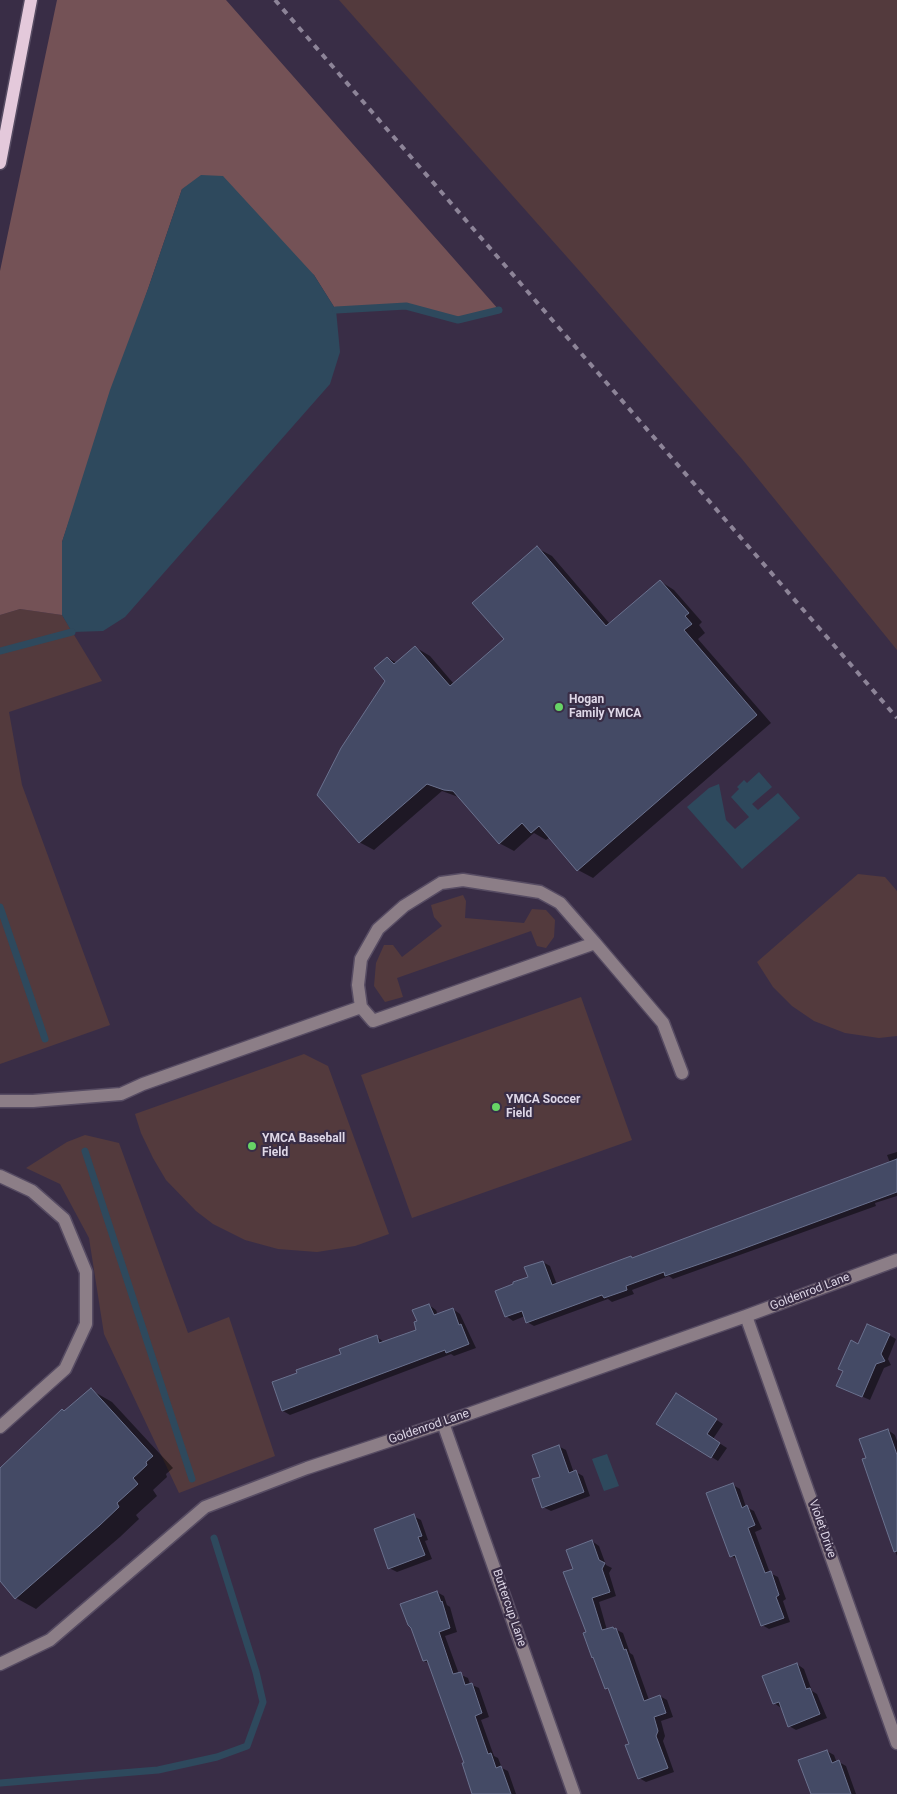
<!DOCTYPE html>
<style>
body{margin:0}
canvas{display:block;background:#392d46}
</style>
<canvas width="897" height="1794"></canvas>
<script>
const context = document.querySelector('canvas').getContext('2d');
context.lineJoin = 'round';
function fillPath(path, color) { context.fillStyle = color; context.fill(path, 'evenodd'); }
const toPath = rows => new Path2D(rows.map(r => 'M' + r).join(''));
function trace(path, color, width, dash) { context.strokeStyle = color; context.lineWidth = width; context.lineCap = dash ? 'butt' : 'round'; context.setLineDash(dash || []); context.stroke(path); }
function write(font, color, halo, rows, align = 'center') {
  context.font = font + ' Roboto,sans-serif'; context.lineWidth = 4.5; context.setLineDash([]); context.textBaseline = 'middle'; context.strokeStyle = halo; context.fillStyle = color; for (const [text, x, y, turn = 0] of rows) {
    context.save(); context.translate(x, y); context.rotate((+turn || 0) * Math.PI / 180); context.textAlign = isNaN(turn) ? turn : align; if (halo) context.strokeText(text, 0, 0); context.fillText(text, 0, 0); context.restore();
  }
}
fillPath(toPath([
 [339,0,897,0,897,650,742,459,583,275],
 [20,609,62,615,102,681,9,712,22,785,110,1025,0,1064,0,615],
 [858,874,885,877,897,891,897,1036,879,1038,845,1033,814,1021,792,1006,773,987,757,962],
 [463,895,466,901,465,918,524,923,532,909,546,910,555,920,554,937,546,948,537,946,531,931,397,978,403,997,385,1002,374,986,376,963,384,945,393,945,402,957,442,926,434,917,431,905],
 [581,997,632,1140,412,1218,361,1075],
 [304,1054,328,1066,389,1234,355,1246,317,1252,278,1249,245,1240,213,1224,196,1211,166,1180,153,1158,141,1133,135,1114],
 [85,1135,119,1143,188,1333,229,1317,275,1456,179,1493,104,1334,89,1238,60,1184,26,1168,67,1142]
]), '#533a3d');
fillPath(toPath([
 [57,0,226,0,499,310,458,320,406,306,336,310,314,275,182,189,62,542,62,615,20,609,0,615,0,271]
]), '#745256');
fillPath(toPath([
 [201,175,223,176,314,275,336,310,340,352,330,384,125,617,103,631,72,632,62,615,62,542,110,390,149,286,182,189],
 [759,772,772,787,752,804,758,810,778,793,800,818,742,869,687,807,709,788,719,784,726,820,735,829,749,817,731,797,739,789,737,787,744,780,747,783],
 [607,1454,619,1486,604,1491,592,1459]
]), '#2e495d');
fillPath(toPath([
 [537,548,552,556,610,624,660,581,674,590,702,622,699,625,705,633,698,639,771,723,593,878,578,870,550,837,546,840,534,833,514,851,499,843,461,798,442,791,374,850,359,842,387,681,388,658,397,663,415,647,430,656,454,684,505,639],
 [897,1152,897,1196,875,1203,876,1206,673,1279,669,1276,632,1290,634,1294,612,1302,608,1299,534,1326,527,1322,525,1316,513,1321,506,1316,529,1278,543,1262,550,1266,557,1285,631,1257,633,1259,890,1163,887,1155],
 [429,1305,436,1310,438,1315,453,1309,460,1314,476,1348,454,1356,451,1354,290,1415,283,1411,342,1355,377,1337,384,1342,418,1331,418,1322],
 [889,1335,896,1339,888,1359,891,1365,884,1368,870,1400,838,1386],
 [91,1390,112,1402,173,1468,166,1474,167,1477,153,1490,157,1496,136,1515,139,1519,120,1537,36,1609,16,1598,0,1579,0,1470],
 [684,1399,723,1424,713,1439,727,1448,718,1461,658,1424],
 [888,1430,895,1435,897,1441,897,1556,864,1460,868,1459],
 [558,1446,566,1450,574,1473,576,1472,583,1476,590,1496,551,1511,543,1507,541,1478],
 [733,1485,740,1489,746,1507,754,1511,762,1529,755,1532,770,1573,778,1577,786,1599,783,1601,790,1622,769,1629,762,1625,738,1560,731,1556],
 [413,1516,421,1520,428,1540,425,1541,432,1559,397,1572,389,1568],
 [592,1541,599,1546,606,1565,612,1568,609,1573,616,1596,599,1602,607,1630,613,1628,623,1633,630,1653,633,1655,649,1700,660,1696,667,1700,673,1717,661,1721,665,1736,663,1741,674,1772,646,1782,639,1778,630,1745,610,1691,606,1688,584,1634,587,1633,574,1569],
 [437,1592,444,1596,447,1605,450,1607,457,1632,445,1636,459,1674,468,1678,470,1684,479,1688,489,1717,481,1720,494,1756,498,1758,502,1768,508,1771,516,1794,474,1794,465,1764,430,1664,424,1661],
 [797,1664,804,1669,812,1691,817,1694,827,1718,796,1730,789,1726,781,1708,774,1703],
 [827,1751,834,1755,837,1763,839,1762,846,1766,856,1794,813,1794]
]), '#0007');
trace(toPath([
 [336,310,406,306,458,320,499,310],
 [0,651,72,632],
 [0,907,45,1039],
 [85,1151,192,1479],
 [0,1783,158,1770,217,1757,247,1746,263,1702,256,1672,214,1538]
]), '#2e495d', 7);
const building = toPath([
 [537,546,606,626,660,580,689,613,685,616,692,624,684,630,757,715,577,871,539,826,531,833,522,823,499,844,453,791,444,790,427,784,359,843,317,795,341,748,385,681,374,668,387,657,394,664,415,646,450,686,504,639,472,603,537,546],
 [897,1159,897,1192,737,1251,665,1276,664,1272,626,1286,627,1290,604,1298,602,1295,526,1323,522,1311,505,1317,495,1291,513,1284,513,1282,528,1277,524,1267,543,1261,552,1285,631,1256,632,1258,897,1159],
 [429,1304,434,1315,453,1308,459,1325,461,1324,469,1344,446,1353,445,1350,282,1411,272,1382,297,1373,296,1370,341,1354,339,1349,377,1335,379,1343,416,1330,414,1322,417,1321,412,1310,429,1304],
 [867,1324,890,1334,881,1354,885,1361,876,1364,862,1397,836,1386,843,1371,838,1369,851,1340,858,1344,867,1324],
 [91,1388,153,1456,146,1462,147,1465,133,1478,138,1484,117,1503,119,1507,100,1525,15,1599,0,1581,0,1468,62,1409,64,1411,91,1388],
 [676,1393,717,1419,707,1434,720,1443,711,1458,656,1424,676,1393],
 [888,1429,897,1455,897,1551,894,1552,862,1459,866,1458,859,1439,888,1429],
 [559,1445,569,1473,576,1470,584,1492,542,1508,532,1479,540,1477,532,1455,559,1445],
 [733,1483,742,1508,747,1505,755,1525,748,1528,765,1573,771,1571,779,1595,776,1597,784,1618,761,1626,735,1555,730,1557,706,1493,733,1483],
 [414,1514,422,1536,418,1537,425,1555,388,1569,374,1529,414,1514],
 [592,1540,599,1560,605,1563,602,1569,610,1592,592,1598,602,1630,613,1627,614,1629,616,1628,624,1650,626,1649,644,1701,660,1695,666,1713,654,1717,658,1731,656,1736,668,1768,638,1779,625,1745,629,1744,608,1688,605,1689,593,1657,592,1658,583,1633,586,1632,563,1572,573,1569,566,1550,592,1540],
 [437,1591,441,1602,442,1601,450,1628,439,1632,453,1674,461,1672,465,1685,472,1683,482,1713,475,1716,488,1754,491,1753,496,1768,501,1766,511,1794,472,1794,462,1763,464,1763,427,1660,423,1661,411,1628,408,1625,400,1604,437,1591],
 [797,1663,806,1689,810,1688,820,1714,788,1727,779,1702,773,1704,762,1676,797,1663],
 [827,1750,832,1763,839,1760,851,1794,811,1794,798,1760,827,1750]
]);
fillPath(building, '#444a65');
trace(building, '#6a718e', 1);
const minor = toPath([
 [361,1007,358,985,361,959,378,929,404,906,441,883,463,880,540,892,560,903,595,943],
 [0,1101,33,1101,121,1094,143,1084,361,1007,373,1021,595,943,663,1023,682,1073],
 [0,1176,32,1191,64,1219,86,1272,86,1324,65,1369,0,1427],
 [746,1316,897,1743],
 [443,1423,574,1794],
 [0,1664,50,1640,205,1507,307,1468,443,1423,746,1316,897,1260]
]);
const major = toPath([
 [0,163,31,0]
]);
trace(minor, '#574c63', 15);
trace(major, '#574c63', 15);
trace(minor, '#8c7e87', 12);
trace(major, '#e4c9db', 12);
trace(toPath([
 [275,0,897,718]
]), '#8d8498', 4, [6, 6]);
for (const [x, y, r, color] of [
 [559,707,5,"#67d466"],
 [496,1107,5,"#67d466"],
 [252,1146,5,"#67d466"]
]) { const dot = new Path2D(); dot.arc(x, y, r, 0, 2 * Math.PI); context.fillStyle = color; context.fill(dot); trace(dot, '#392d46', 2); }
write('bold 12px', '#ded7e7', '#392d46', [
 ["Hogan",569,700],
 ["Family YMCA",569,714],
 ["YMCA Soccer",506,1100],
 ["Field",506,1114],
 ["YMCA Baseball",262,1139],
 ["Field",262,1153]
], 'left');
write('12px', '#ded7e7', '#392d46', [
 ["Goldenrod Lane",810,1292,-21],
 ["Goldenrod Lane",429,1427,-19],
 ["Violet Drive",822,1529,71],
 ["Buttercup Lane",509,1608,71]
]);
</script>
